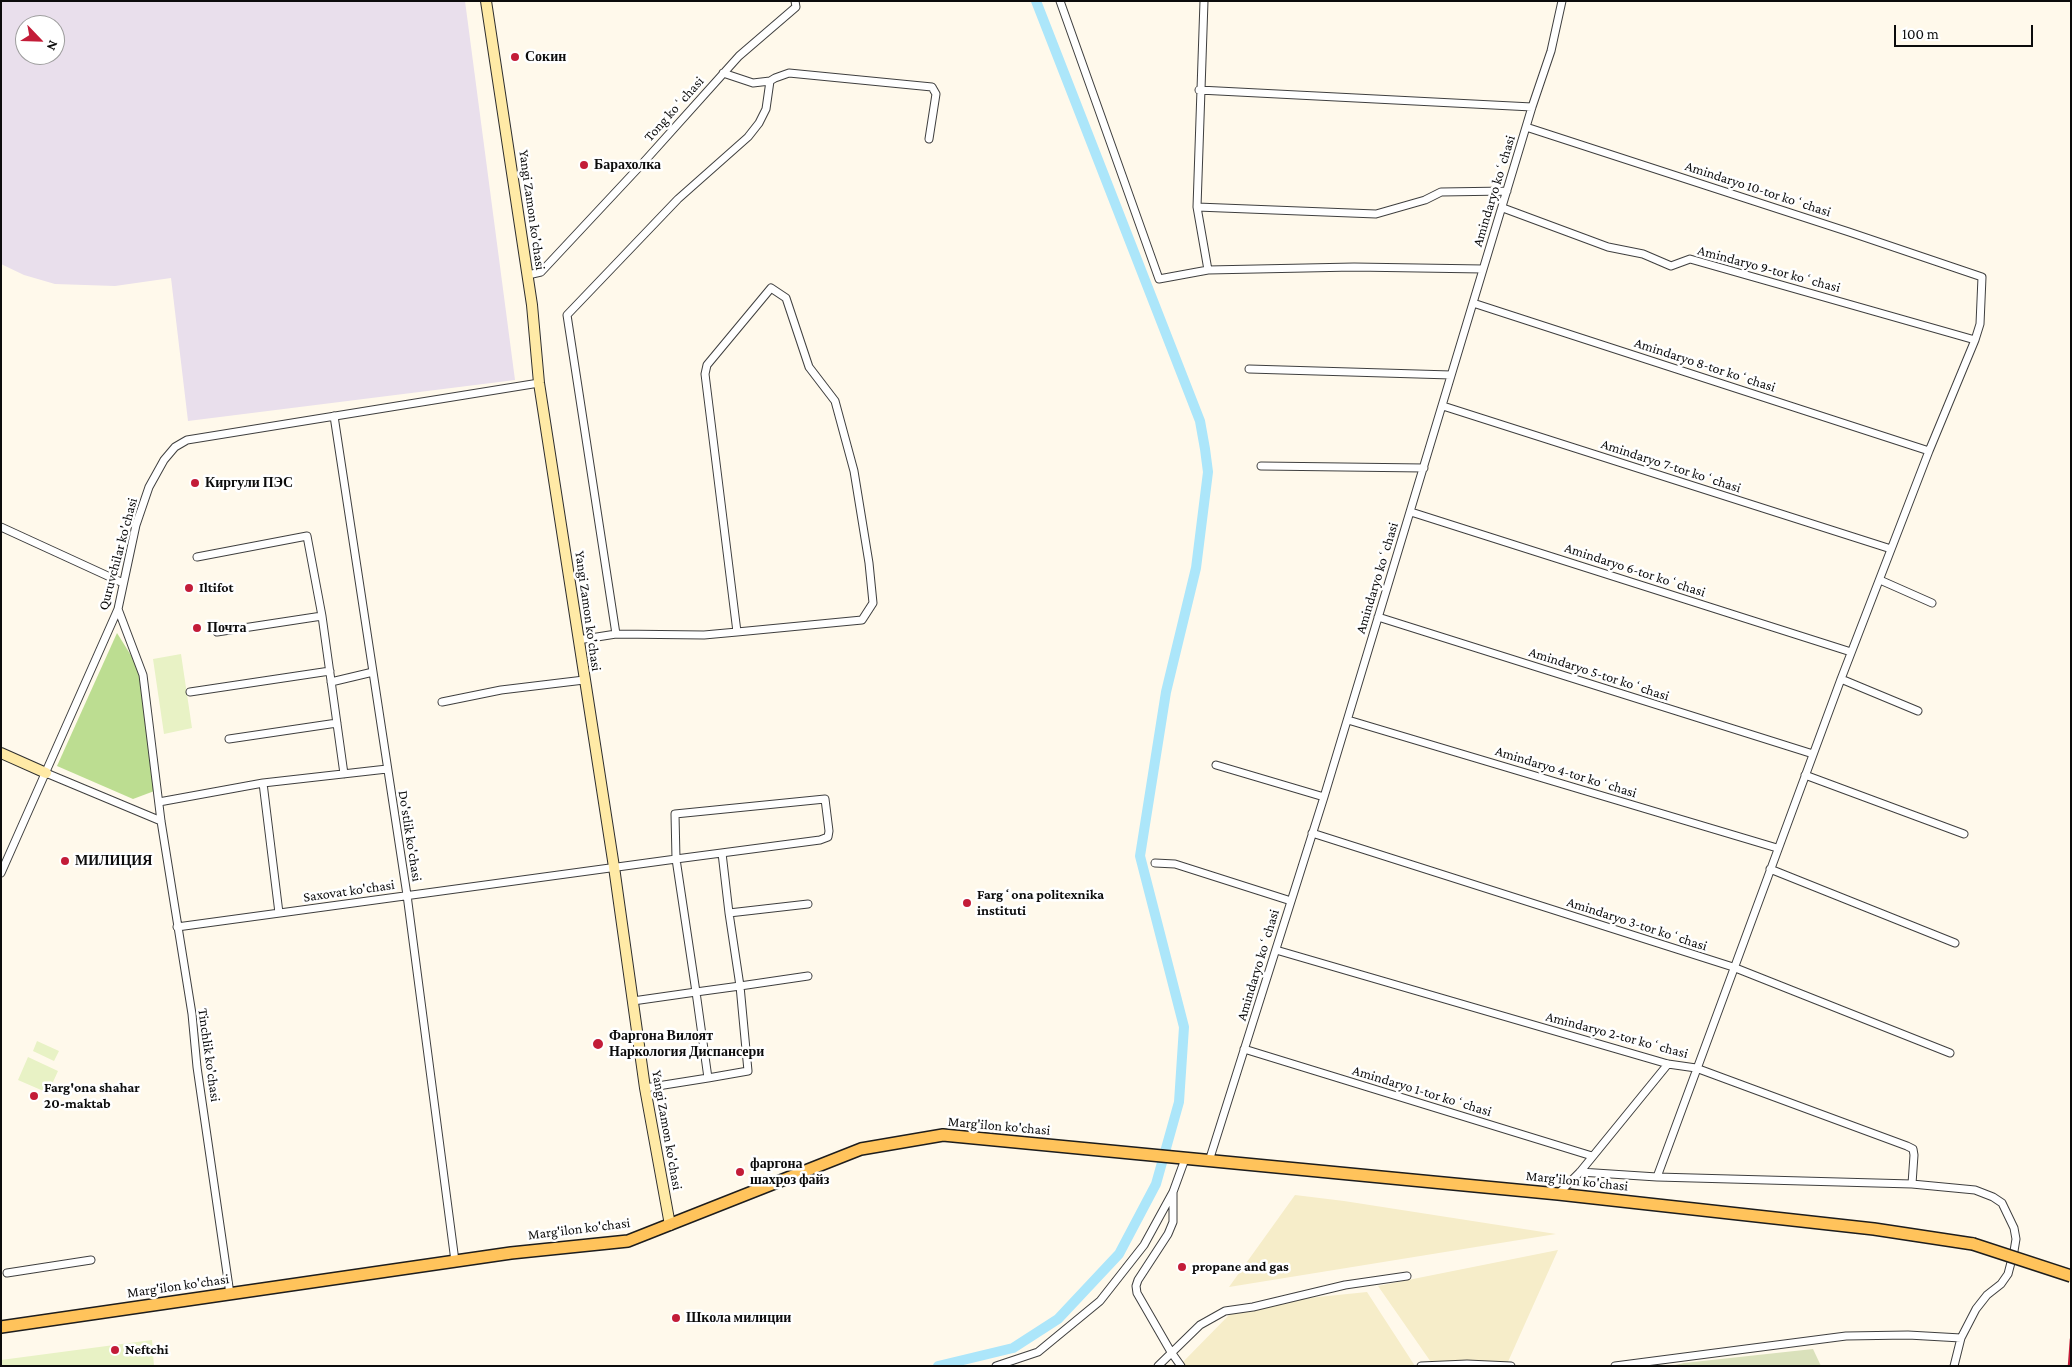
<!DOCTYPE html>
<meta charset="utf-8">
<style>
body{margin:0}
#map{position:relative;width:2072px;height:1367px;overflow:hidden;background:#fff9eb;font-family:"Crimson Pro",serif}
canvas{display:block}
.frame{position:absolute;inset:0;border:2px solid #0c0c0c;pointer-events:none}
.north{position:absolute;left:15px;top:15px;width:50px;height:50px;box-sizing:border-box;background:#fff;border:1px solid #9e9e9e;border-radius:50%;rotate:114deg;font-size:14px;font-weight:700;line-height:20px;text-align:center;color:#0c0c0c}
.north::after{content:'';display:block;margin:auto;width:18px;height:22px;background:#c31c38;clip-path:polygon(50% 0,100% 100%,50% 72%,0 100%)}
.scale{position:absolute;left:1894px;top:25px;width:139px;height:22px;box-sizing:border-box;border:2px solid #0c0c0c;border-top:0;padding-left:6px;font-size:15px;line-height:18px;white-space:nowrap;color:#0c0c0c;-webkit-text-stroke:4px #fff;paint-order:stroke}
</style>
<div id="map">
<canvas width="2072" height="1367"></canvas>
<div class="frame"></div>
<div class="north">N</div>
<div class="scale">100 m</div>
</div>
<script>
const context = document.querySelector('canvas').getContext('2d');
context.lineJoin = 'round';
function fillPath(path, color) { context.fillStyle = color; context.fill(path, 'evenodd'); }
const toPath = rows => new Path2D(rows.map(r => 'M' + r).join(''));
function trace(path, color, width, dash) { context.strokeStyle = color; context.lineWidth = width; context.lineCap = dash ? 'butt' : 'round'; context.setLineDash(dash || []); context.stroke(path); }
function write(font, color, halo, rows, align = 'center') {
  context.font = font + ' "Crimson Pro",serif'; context.lineWidth = 5; context.setLineDash([]); context.textBaseline = 'middle'; context.strokeStyle = halo; context.fillStyle = color; for (const [text, x, y, turn = 0] of rows) {
    context.save(); context.translate(x, y); context.rotate((+turn || 0) * Math.PI / 180); context.textAlign = isNaN(turn) ? turn : align; if (halo) context.strokeText(text, 0, 0); context.fillText(text, 0, 0); context.restore();
  }
}
fillPath(toPath([
 [1,1,465,1,515,380,188,421,171,278,115,286,55,284,24,275,1,264],
 [25,25,55,25,55,55,25,55]
]), '#e9dfec');
fillPath(toPath([
 [1295,1195,1344,1201,1556,1234,1229,1287],
 [1558,1250,1507,1364,1433,1365,1378,1286],
 [1367,1292,1415,1366,1179,1366,1230,1314,1230,1306]
]), '#f6edc9');
fillPath(toPath([
 [117,633,142,673,157,790,133,799,57,766]
]), '#bcdd91');
fillPath(toPath([
 [1813,1349,1821,1366,1671,1366,1684,1363]
]), '#dae1bb');
fillPath(toPath([
 [181,654,192,728,164,734,153,659],
 [37,1041,59,1051,54,1061,33,1051],
 [28,1057,58,1071,48,1093,18,1080],
 [152,1340,154,1366,1,1366,1,1360]
]), '#e8f2c5');
trace(toPath([
 [938,1366,1013,1348,1058,1319,1119,1254,1156,1184,1179,1102,1184,1027,1140,856,1166,692,1196,568,1208,472,1205,449,1200,421,1036,1]
]), '#ace6fa', 10);
const street = toPath([
 [1060,1,1159,279,1208,270,1197,207,1204,1],
 [723,73,753,83,770,81],
 [1199,90,1532,107],
 [1526,127,1849,232,1982,277,1980,324,1975,340,1929,451,1841,679,1657,1177],
 [1197,207,1376,214,1425,200,1441,192,1507,191],
 [1503,208,1608,247,1643,254,1671,266,1690,259,1975,340],
 [1208,270,1354,267,1483,269],
 [528,275,541,272,642,164,739,56,796,7,795,1],
 [1473,303,1929,451],
 [1249,369,1451,375],
 [1443,406,1891,549],
 [334,416,407,895,455,1261],
 [1261,466,1424,468],
 [1411,512,1851,652],
 [1,527,123,583],
 [197,557,307,536,322,616,344,774],
 [1880,580,1932,603],
 [118,609,143,675,161,821,192,1014,197,1067,230,1294],
 [1378,617,1813,754],
 [217,632,322,616],
 [616,634,567,315,678,199,748,137,759,123,766,109,770,81,775,78,789,73,932,87,936,94,929,139],
 [578,640,616,634,704,635,737,632,862,620,873,603,869,563,854,471,835,401,809,367,786,298,771,288,707,365,705,374,737,632],
 [1841,679,1918,711],
 [331,682,373,672],
 [190,692,330,671],
 [442,702,501,690,584,680],
 [1348,720,1777,848],
 [229,739,337,723],
 [1216,765,1324,797],
 [46,773,161,821],
 [1805,775,1964,834],
 [159,802,263,783],
 [1312,833,1733,967,1950,1053],
 [722,853,729,913],
 [1155,863,1175,864,1291,901],
 [1770,869,1955,943],
 [1,873,118,609,136,525,149,487,164,460,175,447,187,440,539,383],
 [279,913,263,783,387,769],
 [177,927,676,859,675,814,825,799,829,831,828,837,820,840,676,859,696,992,740,986,729,913,808,904],
 [1276,950,1668,1064,1696,1068,1907,1146,1913,1149,1914,1155,1912,1184],
 [633,1001,696,992,708,1078,748,1071,740,986,808,976],
 [1244,1049,1592,1156],
 [645,1088,708,1078],
 [1209,1161,1324,797,1532,107,1551,51,1562,1],
 [1580,1172,1657,1177,1912,1184,1975,1190,1993,1197,2002,1203,2014,1228,2016,1239,2014,1251,2008,1274,2001,1284,1987,1295,1976,1309,1961,1338,1954,1366],
 [1558,1194,1580,1172,1668,1064],
 [7,1273,91,1260],
 [996,1366,1038,1352,1100,1301,1144,1245,1173,1192],
 [1158,1366,1200,1325,1225,1311,1253,1307,1345,1285,1407,1276],
 [1181,1366,1171,1352,1137,1293,1136,1286,1138,1280,1168,1234,1173,1222,1173,1192,1185,1159],
 [1421,1366,1467,1364,1511,1366],
 [1615,1366,1846,1336,1908,1335,1961,1338]
]);
const secondary = toPath([
 [486,1,532,305,539,383,614,867,645,1088,670,1225],
 [1,753,46,773]
]);
const primary = toPath([
 [1,1327,511,1253,628,1241,861,1149,943,1135,1558,1194,1874,1229,1973,1244]
]);
trace(street, '#3f3f3f', 9);
trace(secondary, '#2e2e2e', 12);
trace(primary, '#1d1d1d', 14);
trace(street, '#fff', 7);
trace(secondary, '#ffeaa6', 10);
trace(primary, '#ffc35b', 11);
trace(toPath([
 [2069,1366,2071,1339]
]), '#c31c38', 2.5);
const primaryBridge = toPath([
 [1973,1244,2071,1276]
]);
trace(primaryBridge, '#1d1d1d', 14, []);
trace(primaryBridge, '#ffc35b', 11);
for (const [x, y, r, color] of [
 [515,57,5,"#c31c38"],
 [584,165,5,"#c31c38"],
 [195,483,5,"#c31c38"],
 [189,588,5,"#c31c38"],
 [197,628,5,"#c31c38"],
 [65,861,5,"#c31c38"],
 [967,903,5,"#c31c38"],
 [598,1044,6,"#c31c38"],
 [34,1096,5,"#c31c38"],
 [740,1172,5,"#c31c38"],
 [1182,1267,5,"#c31c38"],
 [676,1318,5,"#c31c38"],
 [115,1350,5,"#c31c38"]
]) { const dot = new Path2D(); dot.arc(x, y, r, 0, 2 * Math.PI); context.fillStyle = color; context.fill(dot); trace(dot, '#fff', 2); }
write('bold 14px', '#0c0c0c', '#fff', [
 ["Сокин",525,57],
 ["Барахолка",594,165],
 ["Киргули ПЭС",205,483],
 ["Iltifot",199,588],
 ["Почта",207,628],
 ["МИЛИЦИЯ",75,861],
 ["Fargʻona politexnika",977,895],
 ["instituti",977,911],
 ["Фаргона Вилоят",609,1036],
 ["Наркология Диспансери",609,1052],
 ["Farg'ona shahar",44,1088],
 ["20-maktab",44,1104],
 ["фаргона",750,1164],
 ["шахроз файз",750,1180],
 ["propane and gas",1192,1267],
 ["Школа милиции",686,1318],
 ["Neftchi",125,1350]
], 'left');
write('14px', '#0c0c0c', '#fff', [
 ["Tong koʻchasi",674,109,-48],
 ["Amindaryo 10-tor koʻchasi",1758,189,18],
 ["Amindaryo koʻchasi",1494,191,-73],
 ["Yangi Zamon ko'chasi",532,210,82],
 ["Amindaryo 9-tor koʻchasi",1769,269,15],
 ["Amindaryo 8-tor koʻchasi",1705,365,18],
 ["Amindaryo 7-tor koʻchasi",1671,466,18],
 ["Quruvchilar ko'chasi",118,554,-75],
 ["Amindaryo 6-tor koʻchasi",1635,570,18],
 ["Amindaryo koʻchasi",1377,578,-73],
 ["Yangi Zamon ko'chasi",588,611,82],
 ["Amindaryo 5-tor koʻchasi",1599,674,18],
 ["Amindaryo 4-tor koʻchasi",1566,772,17],
 ["Do'stlik ko'chasi",410,836,81],
 ["Saxovat ko'chasi",349,891,-8],
 ["Amindaryo 3-tor koʻchasi",1637,924,18],
 ["Amindaryo koʻchasi",1258,965,-73],
 ["Amindaryo 2-tor koʻchasi",1617,1035,15],
 ["Tinchlik ko'chasi",209,1055,82],
 ["Amindaryo 1-tor koʻchasi",1422,1091,17],
 ["Marg'ilon ko'chasi",999,1126,5],
 ["Yangi Zamon ko'chasi",667,1130,80],
 ["Marg'ilon ko'chasi",1577,1181,6],
 ["Marg'ilon ko'chasi",579,1229,-7],
 ["Marg'ilon ko'chasi",178,1286,-8]
]);
</script>
